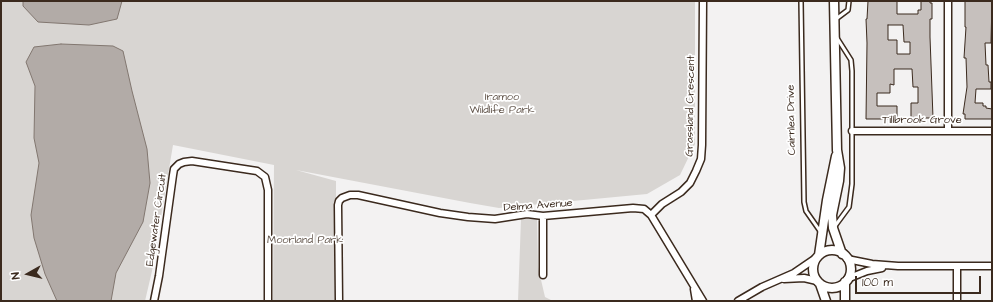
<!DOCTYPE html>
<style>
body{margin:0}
#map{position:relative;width:993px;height:302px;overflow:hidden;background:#f3f2f2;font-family:"Architects Daughter",sans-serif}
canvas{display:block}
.frame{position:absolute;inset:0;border:2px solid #3b2a1e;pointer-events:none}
.north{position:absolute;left:8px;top:254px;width:40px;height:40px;-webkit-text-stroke:3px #fff;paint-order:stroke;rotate:262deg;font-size:11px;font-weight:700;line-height:16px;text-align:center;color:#3b2a1e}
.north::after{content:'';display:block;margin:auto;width:14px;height:18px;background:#3b2a1e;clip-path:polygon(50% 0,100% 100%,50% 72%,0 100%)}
.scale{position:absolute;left:855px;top:276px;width:126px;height:18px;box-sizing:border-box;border:2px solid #3b2a1e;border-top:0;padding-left:5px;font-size:12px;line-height:14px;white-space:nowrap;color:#3b2a1e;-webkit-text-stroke:3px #fff;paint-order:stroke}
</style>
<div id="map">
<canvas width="993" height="302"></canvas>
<div class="frame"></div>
<div class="north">N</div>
<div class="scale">100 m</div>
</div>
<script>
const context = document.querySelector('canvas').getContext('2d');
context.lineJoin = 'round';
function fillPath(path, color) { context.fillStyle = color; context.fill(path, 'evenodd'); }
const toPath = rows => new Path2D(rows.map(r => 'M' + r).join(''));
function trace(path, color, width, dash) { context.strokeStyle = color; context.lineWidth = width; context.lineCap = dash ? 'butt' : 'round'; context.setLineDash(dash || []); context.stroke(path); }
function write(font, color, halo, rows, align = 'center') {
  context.font = font + ' "Architects Daughter",sans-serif'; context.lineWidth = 3.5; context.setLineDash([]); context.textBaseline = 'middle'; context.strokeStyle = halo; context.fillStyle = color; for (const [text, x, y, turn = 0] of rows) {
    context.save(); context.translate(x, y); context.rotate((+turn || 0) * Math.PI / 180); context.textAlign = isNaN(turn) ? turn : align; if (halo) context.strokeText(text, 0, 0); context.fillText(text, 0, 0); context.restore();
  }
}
fillPath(toPath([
 [1,1,695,1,695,144,680,175,647,194,499,208,470,203,296,170,336,181,336,301,273,301,274,165,173,145,152,271,145,301,1,301],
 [521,219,537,219,538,267,545,297,553,301,518,301]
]), '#d8d5d2');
const water = toPath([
 [23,1,122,1,117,19,89,25,38,22,23,6,23,1],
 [61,44,113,46,123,51,132,91,147,149,150,183,143,222,116,273,111,301,57,301,45,274,34,238,31,215,39,163,34,138,35,86,26,62,34,47,61,44]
]);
fillPath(water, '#b2aba7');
trace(water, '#827770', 1);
const building = toPath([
 [868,1,897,1,897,14,918,14,918,10,921,10,921,1,930,1,930,3,932,3,932,19,930,19,930,37,933,118,911,118,911,103,918,103,918,87,913,87,912,69,894,69,894,85,890,84,890,93,877,93,877,106,897,106,897,119,866,119,867,43,866,19,867,19,868,1],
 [888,25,903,25,904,42,910,42,910,54,897,54,897,40,888,40,888,25],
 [965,1,992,1,991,43,985,43,986,65,988,65,989,82,991,82,991,89,976,89,975,103,983,103,983,106,986,106,986,108,992,109,992,119,965,119,965,114,963,114,967,87,966,58,964,58,966,27,965,27,965,1]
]);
fillPath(building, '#c6c0bd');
trace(building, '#3b2a1e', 1);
const service = toPath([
 [801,1,804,202,806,211,820,231],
 [836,19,848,10,849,1],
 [835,226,849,207,852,184,852,71,851,60,837,38]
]);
const minor = toPath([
 [948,1,948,131],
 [852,131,992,131],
 [651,215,662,204,681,192,690,183,696,171,701,159,702,145,703,1],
 [543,216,543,275],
 [847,259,872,264,898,266,992,266],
 [784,279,804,278,817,281],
 [847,279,867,271,882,268],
 [694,289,696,301],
 [154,301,159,276,173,175,174,169,179,164,184,162,192,161,257,171,265,177,268,190,268,301],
 [339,301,338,205,339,201,342,198,350,195,358,195,440,213,468,217,495,219,527,214,543,216,633,208,644,209,651,215,703,301],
 [738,301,762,287,794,273,816,258],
 [957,301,957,266]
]);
const tertiary = toPath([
 [834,1,837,150,840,168,839,181,832,215,833,228,842,254],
 '813 269a19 19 0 1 1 38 0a19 19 0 1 1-38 0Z',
 [819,255,827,200,836,156],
 [820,284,826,301],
 [845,301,845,282]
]);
trace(service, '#3b2a1e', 6);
trace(minor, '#3b2a1e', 9);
trace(tertiary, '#3b2a1e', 11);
trace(service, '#fff', 3);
trace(minor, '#fff', 6);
trace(tertiary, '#fff', 8);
write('11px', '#62554b', '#fff', [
 ["Iramoo",502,98],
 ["Wildlife Park",502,111],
 ["Moorland Park",305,241]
]);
write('11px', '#3b2a1e', '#fff', [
 ["Grassland Crescent",691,106,-89],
 ["Cairnlea Drive",792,120,-91],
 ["Tillbrook Grove",922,121],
 ["Delma Avenue",538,206,-4],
 ["Edgewater Circuit",157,220,-82]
]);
</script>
